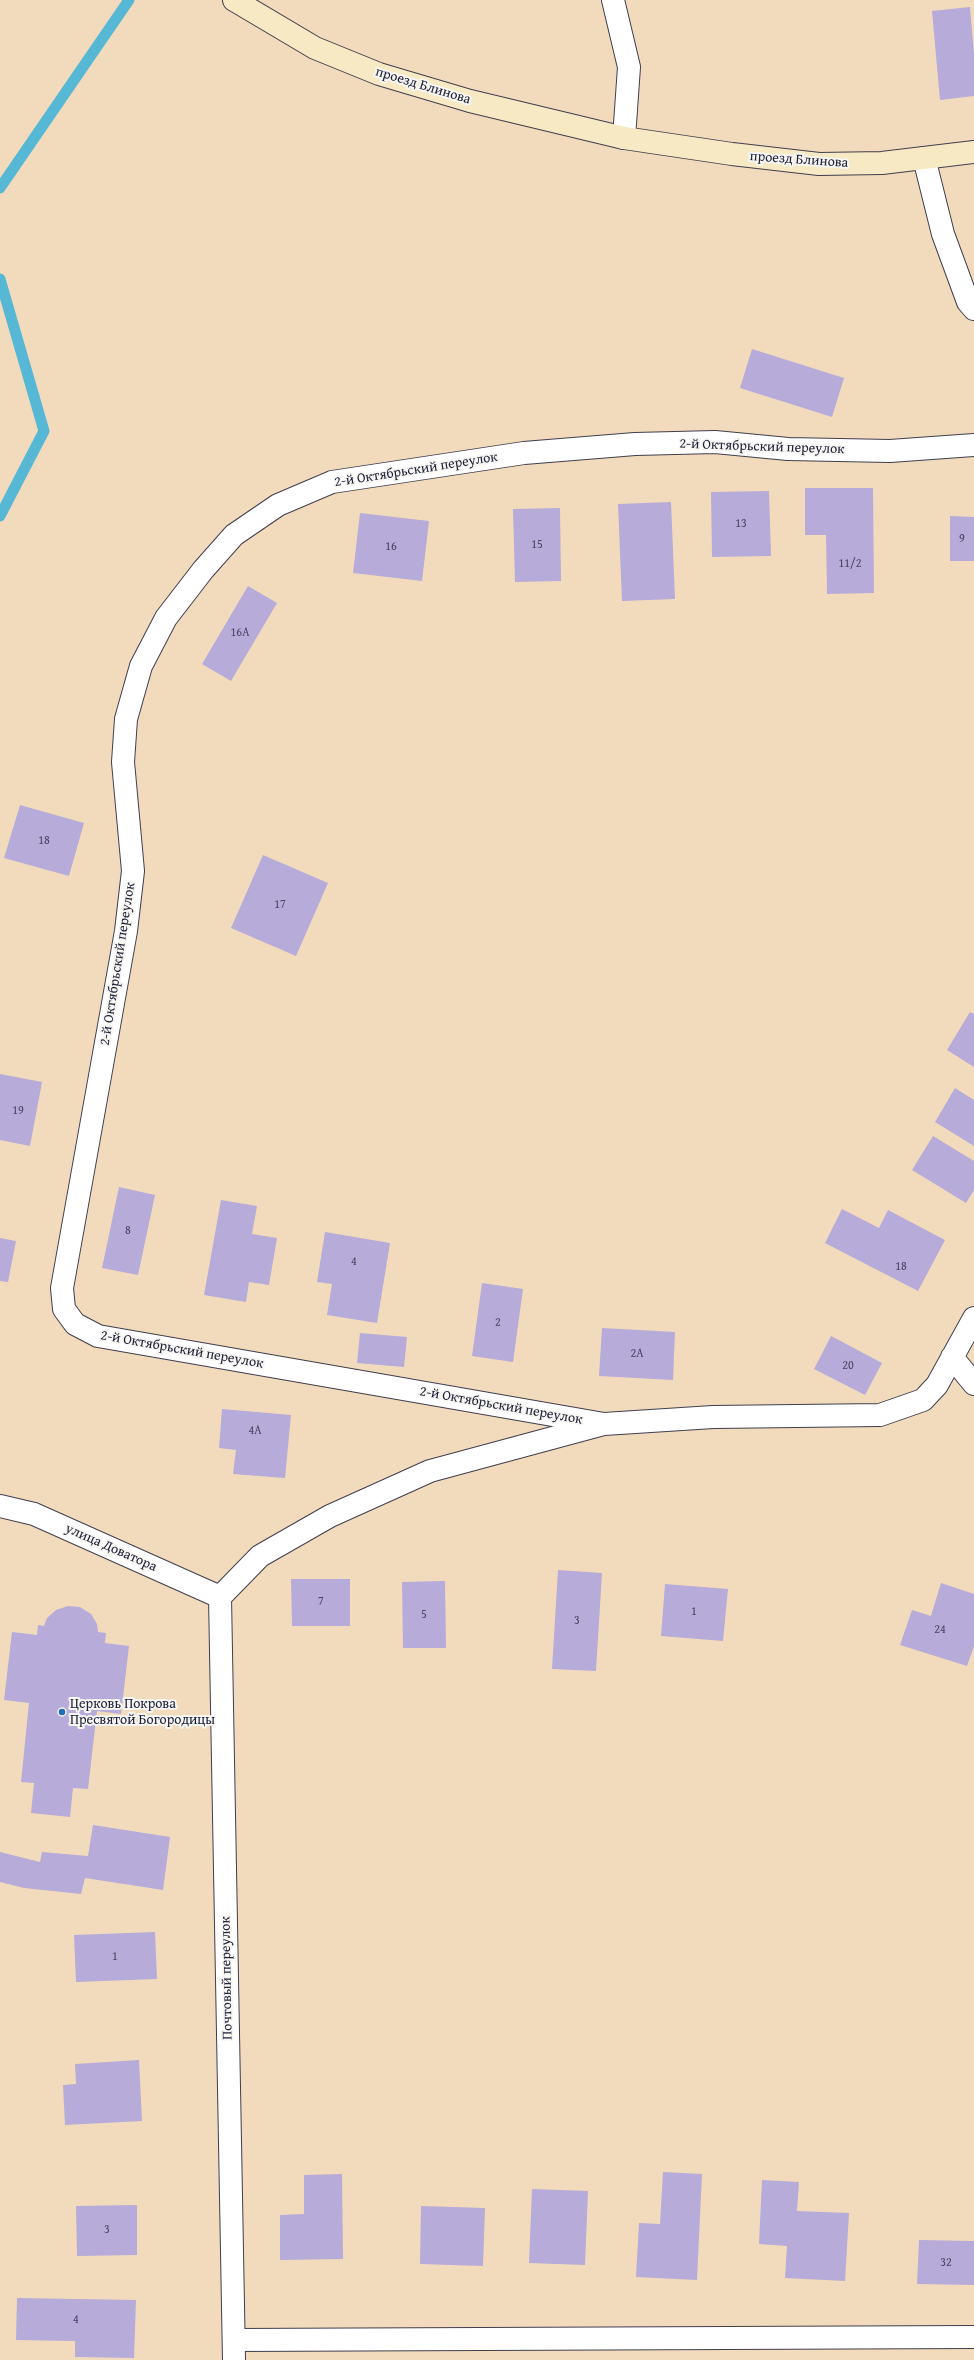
<!DOCTYPE html>
<meta charset="utf-8">
<style>
body{margin:0}
canvas{display:block;background:#f1dbbc}
</style>
<canvas width="974" height="2360"></canvas>
<script>
const context = document.querySelector('canvas').getContext('2d');
context.lineJoin = 'round';
const toPath = rows => new Path2D(rows.map(r => 'M' + r).join(''));
function trace(path, color, width, dash) { context.strokeStyle = color; context.lineWidth = width; context.lineCap = dash ? 'butt' : 'round'; context.setLineDash(dash || []); context.stroke(path); }
function fillPath(path, color) { context.fillStyle = color; context.fill(path, 'evenodd'); }
function write(font, color, halo, rows, align = 'center') {
  context.font = font + ' "Gentium Book Plus",serif'; context.lineWidth = 4; context.setLineDash([]); context.textBaseline = 'middle'; context.strokeStyle = halo; context.fillStyle = color; for (const [text, x, y, turn = 0] of rows) {
    context.save(); context.translate(x, y); context.rotate((+turn || 0) * Math.PI / 180); context.textAlign = isNaN(turn) ? turn : align; if (halo) context.strokeText(text, 0, 0); context.fillText(text, 0, 0); context.restore();
  }
}
trace(toPath([
 [0,188,129,0],
 [0,279,44,431,0,516]
]), '#57b8d5', 11);
fillPath(toPath([
 [970,7,974,54,974,96,940,100,932,11],
 [752,349,844,378,832,417,740,388],
 [805,488,873,488,874,593,827,594,826,535,805,535],
 [769,491,771,556,712,557,711,492],
 [671,502,675,599,622,601,618,504],
 [560,508,561,581,515,582,513,509],
 [360,513,429,521,422,581,353,573],
 [950,516,974,517,974,561,950,561],
 [248,586,277,603,231,681,202,664],
 [20,805,84,823,69,876,4,858],
 [263,855,328,883,296,956,231,928],
 [970,1012,974,1014,974,1067,947,1050],
 [0,1074,42,1082,30,1146,0,1140],
 [955,1088,974,1100,974,1146,935,1122],
 [933,1136,974,1161,974,1190,966,1203,912,1170],
 [119,1187,155,1195,138,1275,102,1268],
 [221,1200,257,1206,252,1234,277,1238,269,1285,249,1282,246,1302,204,1295],
 [842,1209,879,1228,888,1210,945,1240,918,1291,825,1243],
 [325,1232,390,1243,377,1323,327,1315,332,1284,317,1282],
 [0,1238,16,1241,8,1282,0,1281],
 [482,1283,523,1289,513,1362,472,1356],
 [602,1328,675,1332,673,1380,599,1376],
 [360,1333,407,1337,404,1367,357,1363],
 [831,1336,882,1363,865,1395,814,1369],
 [222,1409,291,1415,285,1478,233,1474,236,1450,219,1448],
 [558,1570,602,1573,596,1671,552,1669],
 [291,1579,350,1579,350,1626,292,1626],
 [445,1581,446,1648,403,1648,402,1582],
 [941,1583,974,1594,974,1646,967,1666,900,1645,912,1610,931,1616],
 [665,1584,728,1589,723,1641,661,1636],
 [68,1606,80,1607,91,1614,97,1624,98,1632,106,1633,105,1643,129,1646,121,1714,97,1711,88,1789,73,1788,70,1817,31,1813,34,1783,21,1782,29,1703,4,1700,12,1632,37,1635,38,1625,44,1626,47,1618,56,1610],
 [93,1825,170,1837,163,1890,85,1878,81,1894,24,1888,0,1882,0,1852,40,1862,42,1852,88,1856],
 [155,1932,157,1979,76,1982,74,1935],
 [139,2060,142,2121,65,2125,63,2085,76,2084,75,2064],
 [663,2172,702,2174,697,2280,636,2277,639,2223,660,2224],
 [342,2174,343,2259,280,2260,280,2215,304,2214,304,2175],
 [762,2180,799,2182,797,2211,849,2213,845,2281,785,2278,787,2246,759,2244],
 [532,2189,588,2191,585,2265,529,2263],
 [137,2205,137,2255,77,2256,76,2206],
 [421,2206,485,2208,483,2266,420,2264],
 [919,2240,974,2241,974,2285,917,2284],
 [17,2298,136,2300,134,2358,75,2357,75,2341,16,2340]
]), '#b7abd9');
const street = toPath([
 [613,0,629,67,624,138],
 [924,158,943,234,968,302,974,309],
 [952,1357,974,1384],
 [604,1424,98,1336,75,1324,64,1309,62,1288,126,931,133,871,123,762,126,719,141,666,166,618,203,570,234,535,278,505,332,482,524,453,635,444,715,442,788,449,890,451,974,445],
 [0,1506,34,1514,220,1597],
 [220,1597,260,1556,330,1516,430,1471,604,1424,713,1417,880,1415,923,1400,937,1385,974,1318],
 [220,1597,234,2360],
 [234,2340,974,2337]
]);
const secondary = toPath([
 [234,0,315,48,379,74,470,101,624,138,732,154,819,164,882,163,974,152]
]);
trace(street, '#413e4e', 24);
trace(secondary, '#413e4e', 24);
trace(street, '#fff', 22);
trace(secondary, '#f6e9c3', 22);
for (const [x, y, r, color] of [
 [62,1712,4,"#1f6fb2"]
]) { const dot = new Path2D(); dot.arc(x, y, r, 0, 2 * Math.PI); context.fillStyle = color; context.fill(dot); trace(dot, '#f6f6f2', 1.5); }
write('12px', '#474462', null, [
 ["13",741,524],
 ["9",962,539],
 ["15",537,545],
 ["16",391,547],
 ["11/2",850,564],
 ["16А",240,633],
 ["18",44,841],
 ["17",280,905],
 ["19",18,1111],
 ["8",128,1231],
 ["4",354,1262],
 ["18",901,1267],
 ["2",498,1323],
 ["2А",637,1354],
 ["20",848,1366],
 ["4А",255,1431],
 ["7",321,1602],
 ["1",694,1612],
 ["5",424,1615],
 ["3",577,1621],
 ["24",940,1630],
 ["1",115,1957],
 ["3",107,2230],
 ["32",946,2263],
 ["4",76,2320]
]);
write('14px', '#22223b', '#f6f6f2', [
 ["проезд Блинова",423,86,17],
 ["проезд Блинова",799,160,4],
 ["2-й Октябрьский переулок",762,447,2],
 ["2-й Октябрьский переулок",416,470,-9],
 ["2-й Октябрьский переулок",118,964,-81],
 ["2-й Октябрьский переулок",182,1350,10],
 ["2-й Октябрьский переулок",501,1406,10],
 ["улица Доватора",111,1548,24],
 ["Почтовый переулок",227,1978,-91]
]);
write('14px', '#22223b', '#f6f6f2', [
 ["Церковь Покрова",70,1704],
 ["Пресвятой Богородицы",70,1720]
], 'left');
</script>
